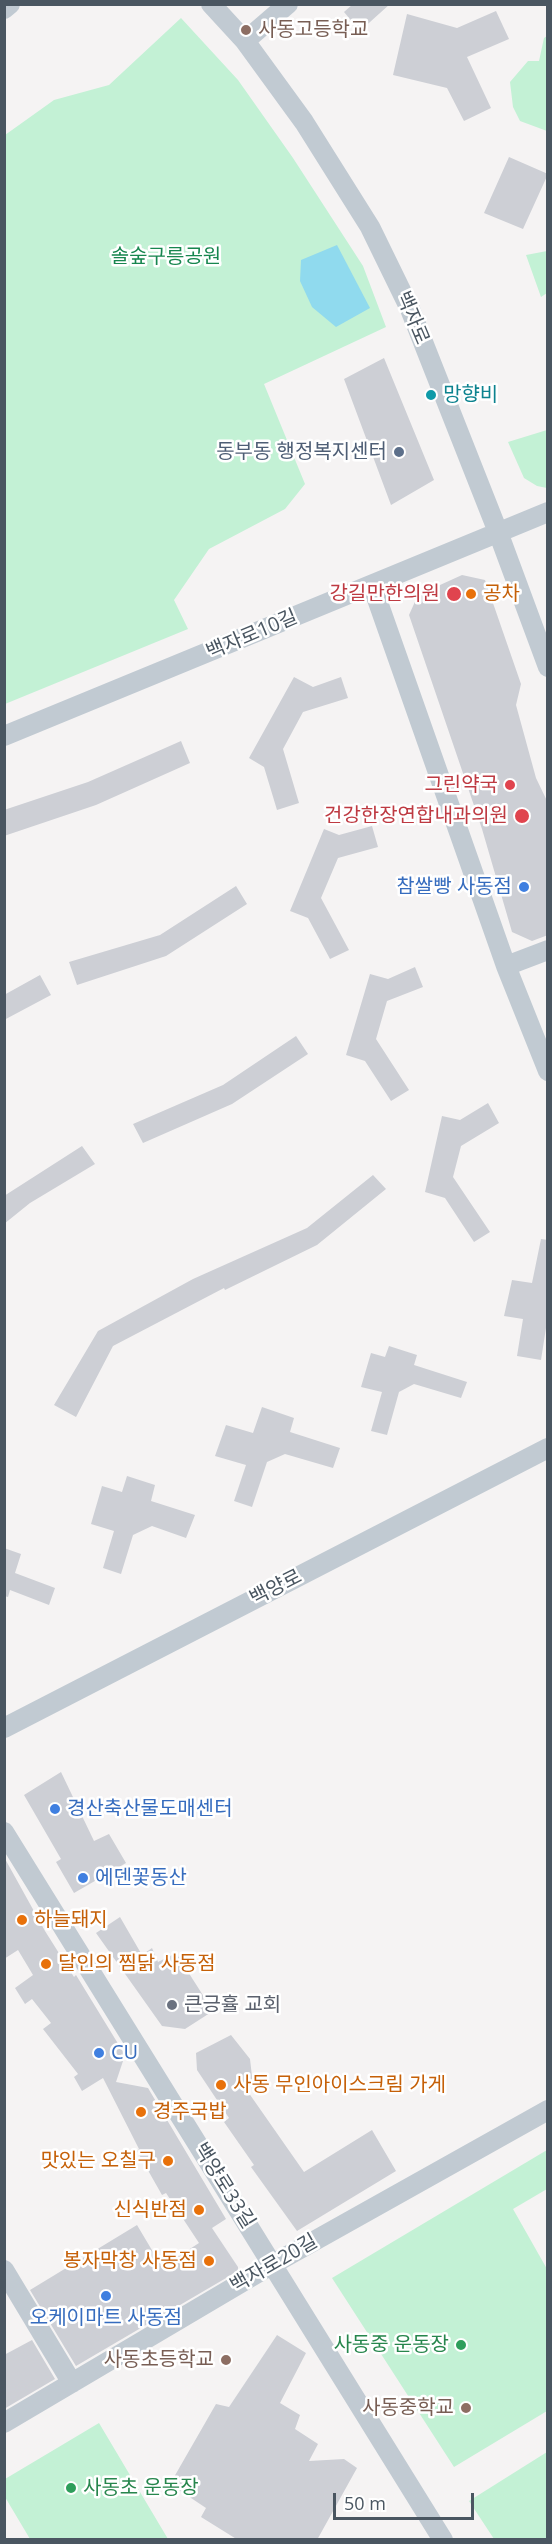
<!DOCTYPE html>
<meta charset="utf-8">
<style>
body{margin:0}
#map{position:relative;width:552px;height:2544px;overflow:hidden;background:#f5f3f3;font-family:"Open Sans",sans-serif}
canvas{display:block}
.frame{position:absolute;inset:0;border:6px solid #4a5661;pointer-events:none}
.scale{position:absolute;left:333px;top:2493px;width:141px;height:27px;box-sizing:border-box;border:3px solid #4a5661;border-top:0;padding-left:8px;font-size:18px;line-height:21px;white-space:nowrap;color:#4a5661;-webkit-text-stroke:4px #fff;paint-order:stroke}
</style>
<div id="map">
<canvas width="552" height="2544"></canvas>
<div class="frame"></div>
<div class="scale">50 m</div>
</div>
<script>
const context = document.querySelector('canvas').getContext('2d');
context.lineJoin = 'round';
function fillPath(path, color) { context.fillStyle = color; context.fill(path, 'evenodd'); }
const toPath = rows => new Path2D(rows.map(r => 'M' + r).join(''));
function trace(path, color, width, dash) { context.strokeStyle = color; context.lineWidth = width; context.lineCap = dash ? 'butt' : 'round'; context.setLineDash(dash || []); context.stroke(path); }
function write(font, color, halo, rows, align = 'center') {
  context.font = font + ' "Open Sans","Noto Sans KR",sans-serif'; context.lineWidth = 5; context.setLineDash([]); context.textBaseline = 'middle'; context.strokeStyle = halo; context.fillStyle = color; for (const [text, x, y, turn = 0] of rows) {
    context.save(); context.translate(x, y); context.rotate((+turn || 0) * Math.PI / 180); context.textAlign = isNaN(turn) ? turn : align; if (halo) context.strokeText(text, 0, 0); context.fillText(text, 0, 0); context.restore();
  }
}
fillPath(toPath([
 [181,18,238,80,293,158,363,266,386,327,264,384,305,484,285,509,209,549,174,600,188,629,5,704,5,135,54,100,109,85],
 [547,36,547,131,520,121,513,107,510,82,528,61,539,61,544,38],
 [547,251,547,293,541,297,526,255],
 [547,430,548,430,547,488,537,486,524,478,508,442],
 [547,2150,547,2189,513,2209,547,2269,547,2411,454,2467,332,2278],
 [99,2423,168,2539,30,2539,5,2497,5,2479],
 [547,2452,547,2539,494,2539,469,2501]
]), '#c3f1d5');
fillPath(toPath([
 [337,245,370,308,336,327,312,307,300,281,301,260]
]), '#90daee');
fillPath(toPath([
 [353,4,390,4,360,31,344,12],
 [496,11,509,39,467,57,491,108,464,121,447,88,393,75,407,14,457,28],
 [509,157,548,174,523,229,484,213],
 [384,358,434,480,391,505,344,379],
 [462,575,485,580,521,684,516,705,536,778,548,803,548,935,532,941,512,932,482,829,409,615,418,595],
 [294,677,313,687,341,677,348,698,303,712,283,749,299,803,277,810,264,767,249,758],
 [181,741,190,763,96,805,4,836,4,810,88,782],
 [372,826,378,847,338,858,321,898,349,950,330,959,308,918,290,911,324,829,339,835],
 [236,886,247,904,166,956,77,985,69,962,160,935],
 [415,967,423,987,387,1001,376,1039,409,1090,391,1101,365,1061,346,1055,370,974,388,979],
 [40,975,51,995,4,1020,4,995],
 [296,1036,308,1054,232,1104,143,1143,133,1124,223,1085],
 [488,1103,499,1123,461,1146,453,1177,490,1232,474,1242,445,1198,425,1192,442,1116,460,1120],
 [82,1146,95,1164,30,1203,4,1224,4,1196],
 [373,1175,386,1189,317,1245,225,1290,224,1288,113,1346,76,1417,54,1405,98,1331,193,1279,307,1228],
 [541,1239,548,1240,548,1315,541,1360,517,1356,523,1319,504,1316,512,1280,532,1283],
 [389,1346,417,1355,414,1365,467,1382,461,1398,414,1384,399,1392,387,1435,371,1431,382,1392,361,1387,371,1353,385,1357],
 [262,1407,294,1418,290,1432,340,1448,333,1468,285,1454,267,1462,252,1507,234,1501,246,1465,215,1456,226,1425,253,1433],
 [127,1476,155,1485,151,1501,195,1515,186,1538,152,1526,133,1535,121,1574,103,1568,114,1531,91,1524,102,1486,122,1492],
 [4,1548,21,1554,15,1573,55,1588,49,1605,10,1590,8,1597,4,1596],
 [61,1772,94,1841,109,1834,126,1863,74,1893,56,1862,61,1859,24,1795],
 [4,1857,45,1931,74,1977,76,1975,125,2055,116,2082,148,2088,226,2219,212,2228,238,2267,238,2271,76,2366,30,2290,137,2225,162,2267,199,2243,166,2193,162,2195,137,2151,139,2149,103,2078,82,2091,74,2077,78,2074,43,2029,51,2023,32,1999,25,2004,15,1988,33,1975,18,1950,4,1959],
 [120,1917,142,1955,152,1948,158,1962,176,1953,213,2011,185,2029,162,2026,96,1933],
 [231,2035,250,2059,253,2085,246,2089,304,2172,372,2130,396,2171,297,2231,251,2167,254,2165,224,2122,229,2118,197,2070,196,2053],
 [277,2335,306,2353,280,2403,300,2415,295,2429,318,2444,309,2461,344,2459,357,2468,317,2540,238,2540,201,2517,206,2508,170,2484,216,2404,229,2407],
 [32,2340,55,2379,4,2409,4,2355]
]), '#cdcfd5');
trace(toPath([
 [211,4,245,41,304,122,370,227,410,309,498,532,548,667],
 [4,9,10,4],
 [245,41,288,4],
 [372,585,506,966,548,1071],
 [4,736,548,512],
 [506,966,548,950],
 [4,1728,548,1448],
 [4,1832,443,2540],
 [4,2270,72,2383],
 [4,2423,273,2264,548,2110]
]), '#c1cad2', 20);
for (const [x, y, r, color] of [
 [246,30,6,"#8d6e63"],
 [431,395,6,"#0f9aa8"],
 [399,452,6,"#5c6f8a"],
 [454,594,8,"#e0444e"],
 [471,594,6,"#e8710a"],
 [510,785,6,"#e0444e"],
 [522,816,8,"#e0444e"],
 [524,887,6,"#3f7fe0"],
 [55,1809,6,"#3f7fe0"],
 [83,1878,6,"#3f7fe0"],
 [22,1920,6,"#e8710a"],
 [46,1964,6,"#e8710a"],
 [172,2005,6,"#6b7280"],
 [99,2053,6,"#3f7fe0"],
 [221,2085,6,"#e8710a"],
 [141,2112,6,"#e8710a"],
 [168,2161,6,"#e8710a"],
 [199,2210,6,"#e8710a"],
 [209,2261,6,"#e8710a"],
 [106,2296,6,"#3f7fe0"],
 [461,2345,6,"#2e9e5b"],
 [226,2360,6,"#8d6e63"],
 [466,2408,6,"#8d6e63"],
 [71,2488,6,"#2e9e5b"]
]) { const dot = new Path2D(); dot.arc(x, y, r, 0, 2 * Math.PI); context.fillStyle = color; context.fill(dot); trace(dot, '#fff', 2); }
write('20px', '#785e54', '#fff', [
 ["사동고등학교",258,30,"left"],
 ["사동초등학교",214,2360],
 ["사동중학교",454,2408]
], 'right');
write('20px', '#17864f', '#fff', [
 ["솔숲구릉공원",166,257]
]);
write('20px', '#4a5661', '#fff', [
 ["백자로",412,318,67],
 ["백자로10길",252,635,-23],
 ["백양로",276,1588,-27],
 ["백양로33길",224,2186,58],
 ["백자로20길",274,2264,-30]
]);
write('20px', '#0d838f', '#fff', [
 ["망향비",443,395]
], 'left');
write('20px', '#4e5e75', '#fff', [
 ["동부동 행정복지센터",387,452]
], 'right');
write('20px', '#be3a42', '#fff', [
 ["강길만한의원",440,594],
 ["그린약국",498,785],
 ["건강한장연합내과의원",508,816]
], 'right');
write('20px', '#c56008', '#fff', [
 ["공차",483,594],
 ["하늘돼지",34,1920],
 ["달인의 찜닭 사동점",58,1964],
 ["사동 무인아이스크림 가게",233,2085],
 ["경주국밥",153,2112],
 ["맛있는 오칠구",156,2161,"right"],
 ["신식반점",187,2210,"right"],
 ["봉자막창 사동점",197,2261,"right"]
], 'left');
write('20px', '#366cbe', '#fff', [
 ["참쌀빵 사동점",512,887,"right"],
 ["경산축산물도매센터",67,1809],
 ["에덴꽃동산",95,1878],
 ["CU",111,2053],
 ["오케이마트 사동점",106,2318,"center"]
], 'left');
write('20px', '#5b616d', '#fff', [
 ["큰긍휼 교회",184,2005]
], 'left');
write('20px', '#27864d', '#fff', [
 ["사동중 운동장",449,2345],
 ["사동초 운동장",83,2488,"left"]
], 'right');
</script>
